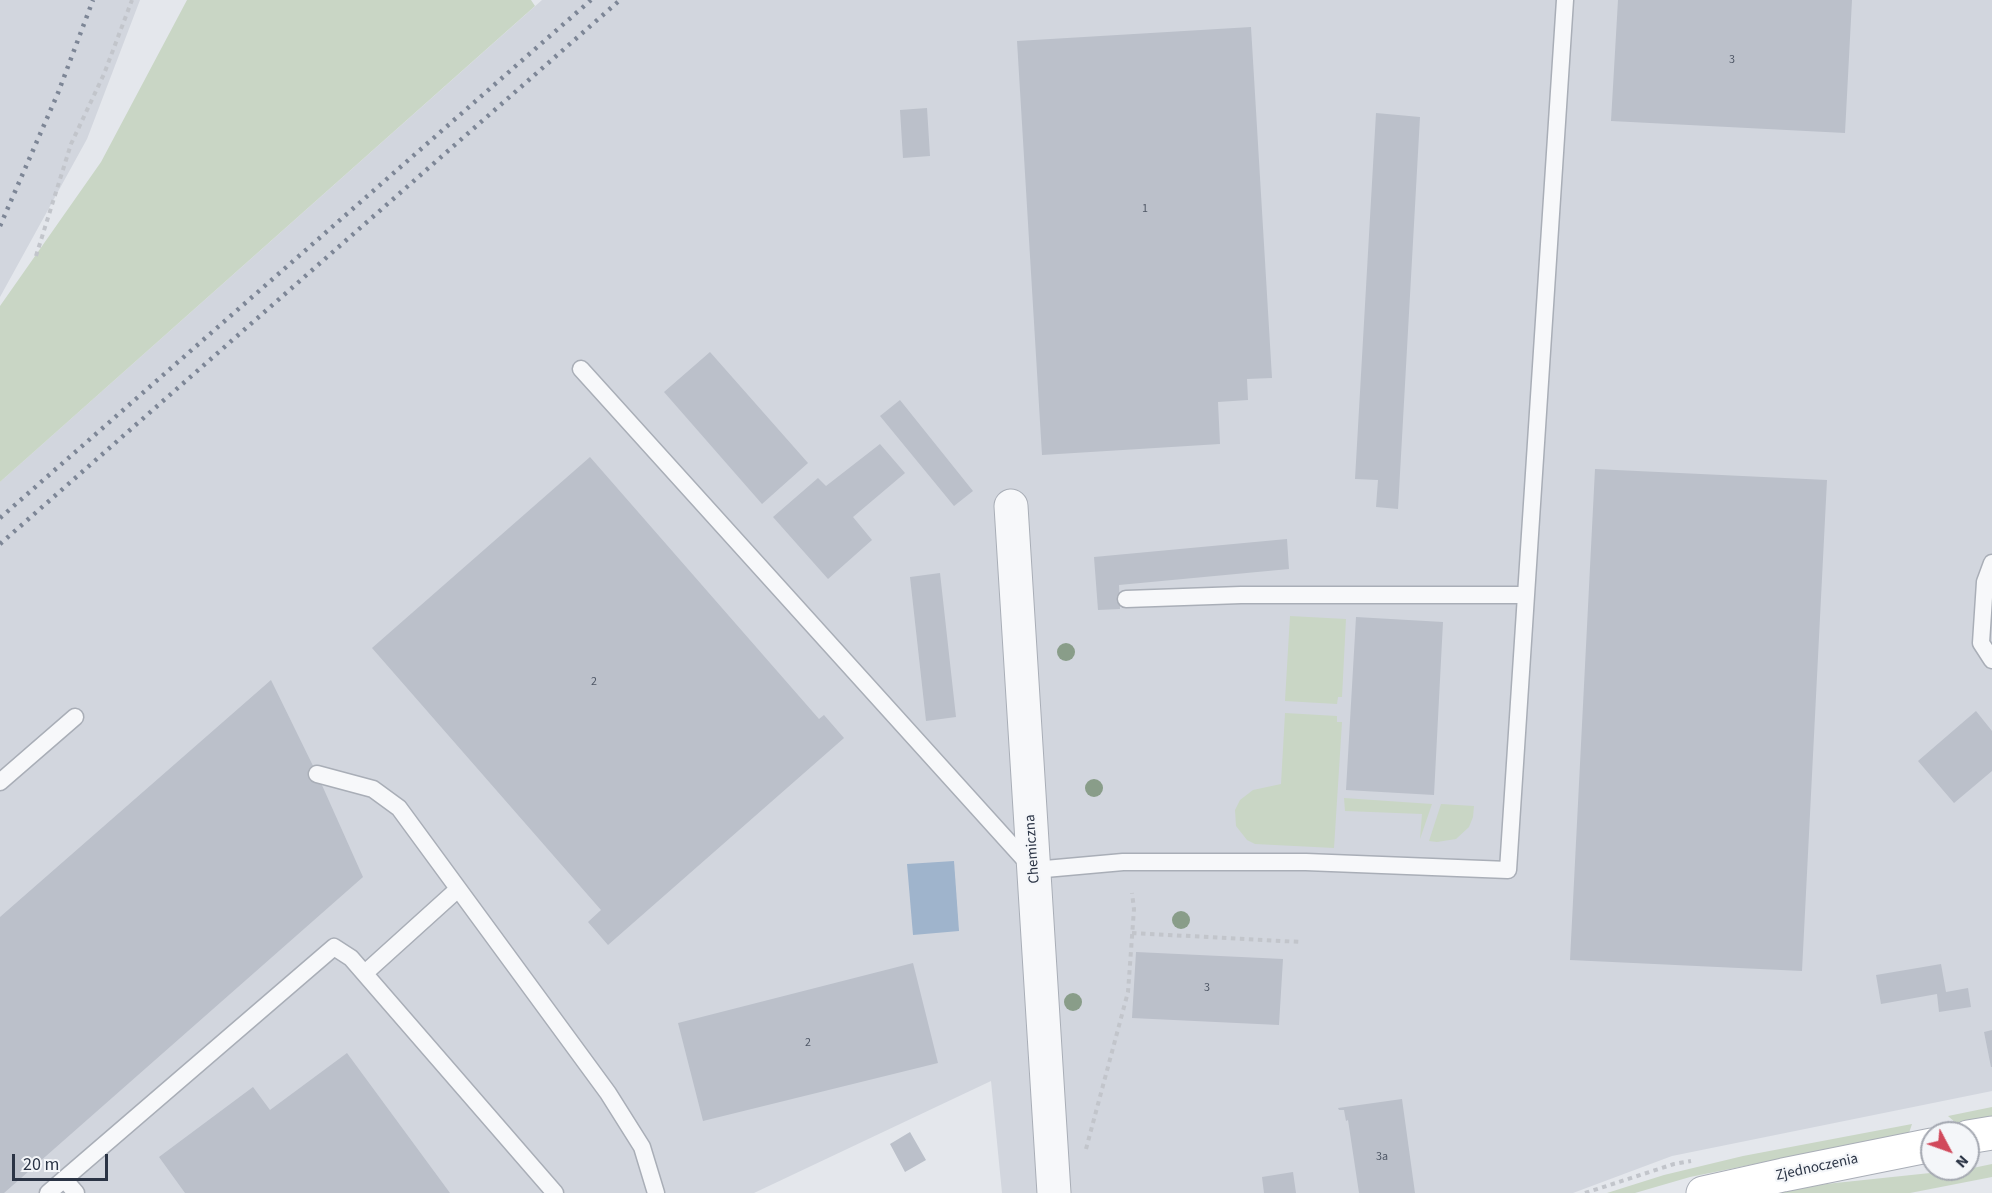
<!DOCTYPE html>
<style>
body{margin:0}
#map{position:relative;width:1992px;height:1193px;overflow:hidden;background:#e4e7ec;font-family:"Source Sans 3",sans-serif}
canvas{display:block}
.north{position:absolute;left:1920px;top:1121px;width:60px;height:60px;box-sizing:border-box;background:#f4f6f9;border:2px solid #a4a8b1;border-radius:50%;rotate:131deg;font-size:16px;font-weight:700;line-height:24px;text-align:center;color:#2b3445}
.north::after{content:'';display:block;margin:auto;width:21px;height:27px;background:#d1495b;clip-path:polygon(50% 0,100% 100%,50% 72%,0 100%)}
.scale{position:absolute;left:12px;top:1154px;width:96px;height:27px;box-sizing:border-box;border:3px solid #2b3445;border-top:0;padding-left:8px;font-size:18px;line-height:21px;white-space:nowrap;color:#2b3445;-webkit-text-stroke:4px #f4f6f9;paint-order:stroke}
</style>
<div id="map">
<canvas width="1992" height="1193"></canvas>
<div class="north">N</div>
<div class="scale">20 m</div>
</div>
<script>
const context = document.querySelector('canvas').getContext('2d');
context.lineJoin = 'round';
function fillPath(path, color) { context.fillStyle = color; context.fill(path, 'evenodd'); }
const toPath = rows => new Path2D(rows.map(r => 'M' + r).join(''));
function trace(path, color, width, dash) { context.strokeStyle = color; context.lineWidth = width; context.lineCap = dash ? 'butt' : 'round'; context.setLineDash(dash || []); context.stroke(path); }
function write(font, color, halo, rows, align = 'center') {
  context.font = font + ' "Source Sans 3",sans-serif'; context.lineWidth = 4.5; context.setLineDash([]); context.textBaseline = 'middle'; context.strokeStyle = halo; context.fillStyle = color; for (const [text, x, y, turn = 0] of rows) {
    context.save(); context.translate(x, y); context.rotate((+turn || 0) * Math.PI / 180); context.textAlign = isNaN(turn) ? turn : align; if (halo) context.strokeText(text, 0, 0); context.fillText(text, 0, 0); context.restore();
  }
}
fillPath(toPath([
 [0,0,140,0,87,139,0,297],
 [542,0,1992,0,1992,1091,1672,1156,1573,1193,1002,1193,991,1081,754,1193,0,1193,0,482]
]), '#d2d6de');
fillPath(toPath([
 [187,0,531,0,535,6,0,482,0,306,101,162],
 [1290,616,1346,619,1342,697,1338,697,1337,704,1285,701],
 [1285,713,1337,716,1337,722,1342,722,1334,848,1255,844,1247,840,1236,826,1235,810,1240,800,1253,790,1281,784],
 [1344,798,1432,804,1420,839,1422,814,1345,811],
 [1441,804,1474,806,1473,817,1469,827,1456,839,1437,842,1429,841],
 [1992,1107,1992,1116,1956,1123,1948,1116],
 [1912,1124,1909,1133,1690,1177,1635,1193,1607,1193,1664,1175,1743,1156],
 [1992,1164,1992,1177,1910,1193,1768,1193,1826,1184,1968,1169]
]), '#c9d6c5');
fillPath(toPath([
 [954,861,959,931,913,935,907,864]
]), '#9fb4cc');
fillPath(toPath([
 [1618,0,1852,0,1845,133,1611,121],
 [1251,27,1272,378,1247,379,1248,400,1218,402,1220,444,1042,455,1017,41],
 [927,108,930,156,903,158,900,110],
 [1376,113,1420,117,1398,509,1376,507,1378,480,1355,479],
 [710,352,808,463,762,504,664,392],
 [900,400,973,491,954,506,880,416],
 [880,444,905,473,853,517,872,540,828,579,773,517,818,478,826,486],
 [590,457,819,719,824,715,844,738,608,945,588,922,601,910,372,648],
 [1595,469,1827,480,1802,971,1570,960],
 [1287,539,1289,569,1119,585,1120,609,1098,610,1094,557],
 [940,573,956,717,926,721,910,577],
 [1356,617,1443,622,1434,795,1346,790],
 [271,680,317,774,363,877,4,1193,0,1193,0,917],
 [1976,711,1992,731,1992,771,1954,803,1918,761],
 [1136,952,1283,959,1279,1025,1132,1018],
 [913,963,938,1063,703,1121,678,1023],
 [1941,964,1946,992,1968,988,1971,1007,1939,1012,1937,994,1881,1004,1876,975],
 [1992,1030,1992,1067,1991,1067,1984,1032],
 [347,1053,450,1193,185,1193,159,1157,253,1087,270,1110],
 [1402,1099,1415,1193,1359,1193,1348,1120,1346,1121,1344,1110,1339,1110,1338,1108],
 [910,1132,926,1160,905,1172,890,1144],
 [1293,1172,1296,1193,1264,1193,1262,1177]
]), '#bbc0ca');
const service = toPath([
 [581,369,1034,870,1123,862,1306,862,1508,870,1565,0],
 [1992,563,1985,582,1981,643,1992,660],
 [1126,599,1241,595,1526,595],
 [317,774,373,789,399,808,608,1093,642,1147,656,1193],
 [0,782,75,717],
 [365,973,458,889],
 [64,1179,76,1193],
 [48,1193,334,947,351,958,555,1193]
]);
const minor = toPath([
 [1011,506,1054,1193]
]);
const secondary = toPath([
 [1968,1137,1992,1133],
 [1703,1193,1783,1175,1932,1145]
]);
trace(service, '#a9aeb7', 19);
trace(minor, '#a9aeb7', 35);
trace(secondary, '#a9aeb7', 35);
trace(toPath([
 [36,256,71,144,104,74,132,0],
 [1132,933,1301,942],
 [1086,1149,1128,992,1134,909,1132,893],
 [1585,1193,1674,1164,1691,1161]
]), '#c2c5cb', 4, [4.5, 4.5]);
trace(service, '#f7f8fa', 16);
trace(minor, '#f7f8fa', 33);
trace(secondary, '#fff', 33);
trace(toPath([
 [0,226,58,93,93,0],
 [0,518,591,0],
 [0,544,620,0]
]), '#7d8696', 4.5, [3, 6]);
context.fillStyle = '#899d89';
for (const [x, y] of [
 [1066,652],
 [1094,788],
 [1181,920],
 [1073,1002]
]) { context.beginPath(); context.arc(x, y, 9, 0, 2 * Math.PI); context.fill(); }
write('12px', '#4f5766', null, [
 ["3",1732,60],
 ["1",1145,209],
 ["2",594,682],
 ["3",1207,988],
 ["2",808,1043],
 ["3a",1382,1157]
]);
write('15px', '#2b3445', '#f4f6f9', [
 ["Chemiczna",1033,849,-94],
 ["Zjednoczenia",1817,1168,-12]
]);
</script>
